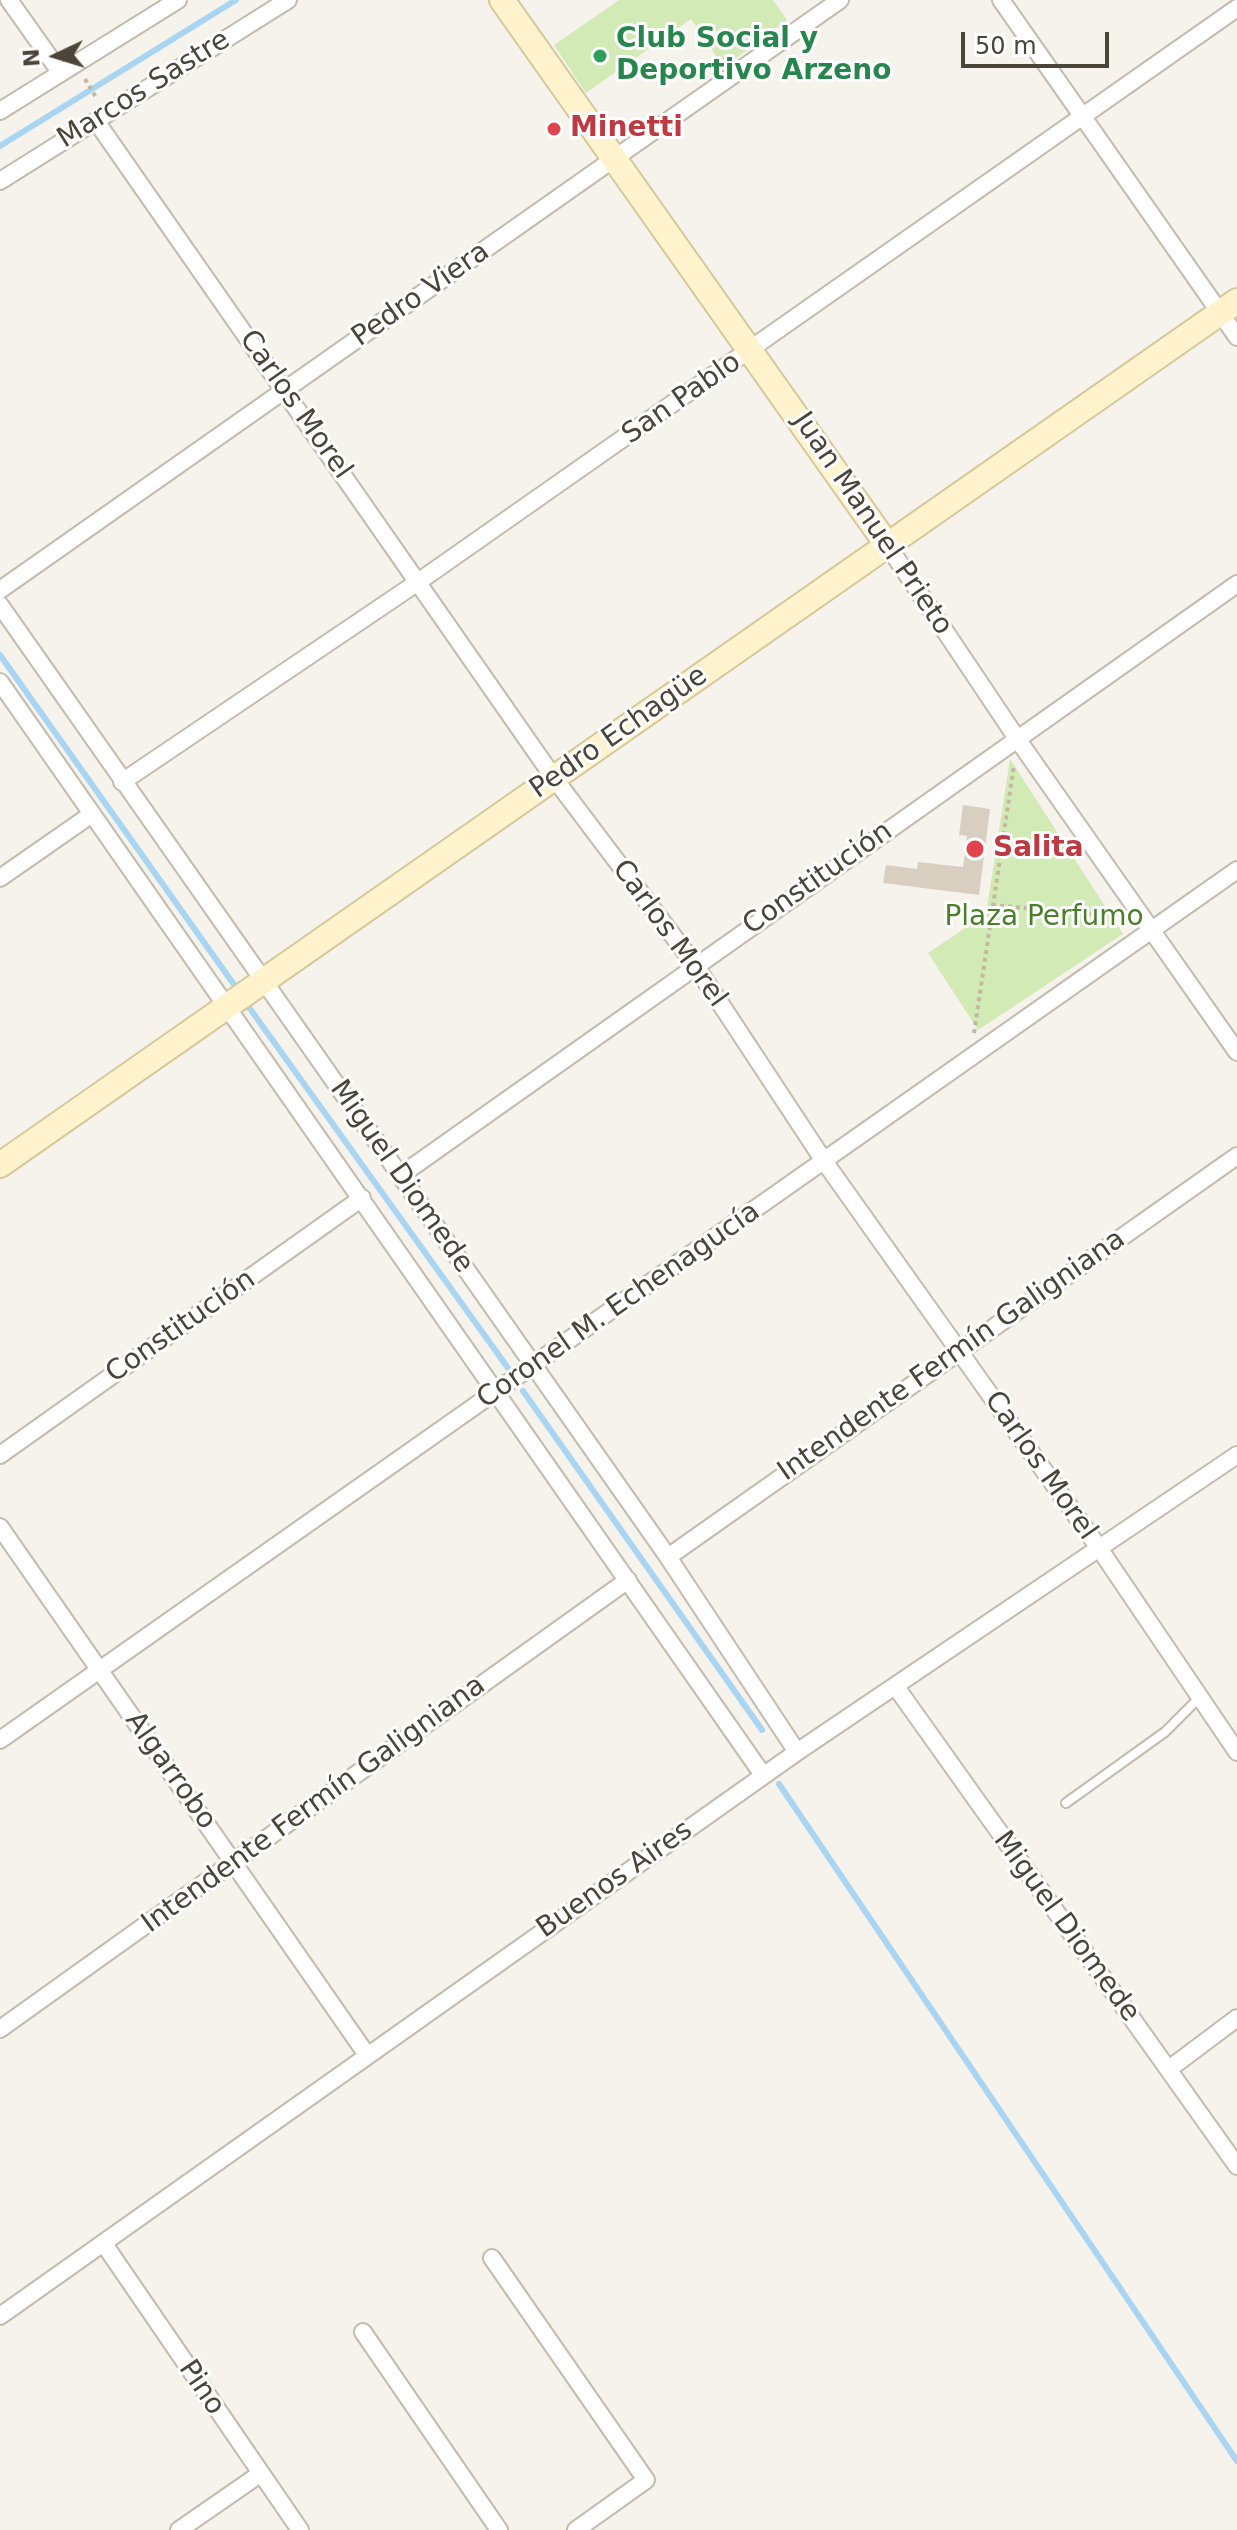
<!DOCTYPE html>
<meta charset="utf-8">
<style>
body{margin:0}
#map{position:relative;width:1237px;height:2530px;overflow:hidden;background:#f6f3ec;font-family:"DejaVu Sans",sans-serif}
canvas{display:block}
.north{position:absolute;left:16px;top:16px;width:80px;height:80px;-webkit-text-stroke:6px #fff;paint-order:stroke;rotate:266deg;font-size:22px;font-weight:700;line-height:32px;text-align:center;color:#4b4439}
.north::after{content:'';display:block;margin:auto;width:28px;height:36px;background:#4b4439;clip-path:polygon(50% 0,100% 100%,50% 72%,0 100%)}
.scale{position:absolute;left:961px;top:32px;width:148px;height:36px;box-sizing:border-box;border:4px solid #4b4439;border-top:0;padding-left:10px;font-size:24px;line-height:28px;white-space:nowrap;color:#4b4439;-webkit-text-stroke:6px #fff;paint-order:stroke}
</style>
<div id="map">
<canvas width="1237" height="2530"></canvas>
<div class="north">N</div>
<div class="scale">50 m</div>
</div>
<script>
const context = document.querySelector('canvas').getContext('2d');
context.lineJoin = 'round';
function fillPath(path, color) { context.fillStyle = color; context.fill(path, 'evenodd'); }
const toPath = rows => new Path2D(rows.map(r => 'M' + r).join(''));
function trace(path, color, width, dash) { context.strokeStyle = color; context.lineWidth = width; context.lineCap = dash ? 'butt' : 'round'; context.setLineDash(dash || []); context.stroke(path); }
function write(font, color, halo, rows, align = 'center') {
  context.font = font + ' "DejaVu Sans",sans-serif'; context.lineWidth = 6; context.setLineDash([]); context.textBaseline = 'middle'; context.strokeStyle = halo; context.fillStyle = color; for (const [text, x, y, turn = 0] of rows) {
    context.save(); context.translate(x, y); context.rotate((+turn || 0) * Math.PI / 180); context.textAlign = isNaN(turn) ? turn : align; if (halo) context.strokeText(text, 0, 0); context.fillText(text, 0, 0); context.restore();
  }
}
fillPath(toPath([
 [619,0,773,0,787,20,724,67,691,19,586,93,554,45],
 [1010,759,1123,934,978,1030,928,953,986,914]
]), '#d2eab5');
trace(toPath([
 [0,146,236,0],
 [0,655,235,986],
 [248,1006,508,1368],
 [523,1391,762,1730],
 [779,1784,1237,2461]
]), '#a9d4f2', 6);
fillPath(toPath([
 [963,805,990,809,979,895,883,883,886,865,917,869,918,862,963,867,967,836,959,835]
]), '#d8cfc1');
const lane = toPath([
 [1066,1803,1165,1732,1199,1698]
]);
const street = toPath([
 [9,0,60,72],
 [1001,0,1237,337],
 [0,111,178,0],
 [96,121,554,778,695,965,824,1161,1099,1548,1237,1752],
 [0,181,288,0],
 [888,546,1018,740,1237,1052],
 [0,590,840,0],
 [0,605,668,1557,797,1752],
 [0,682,763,1775],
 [122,782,418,582,1237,8],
 [0,878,92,814],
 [401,1175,1237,584],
 [0,1455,362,1198],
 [0,1527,367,2055],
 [668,1557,1237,1156],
 [896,1687,1237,2166],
 [0,1740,1237,870],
 [0,2029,628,1580],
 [1169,2069,1237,2018],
 [104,2244,300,2530],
 [492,2258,646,2480,576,2530],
 [0,2316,797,1752,1237,1455],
 [363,2332,499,2530],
 [179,2530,260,2474]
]);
const secondary = toPath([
 [502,0,888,546],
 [0,1165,1237,301]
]);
trace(lane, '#c2bbae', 12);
trace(street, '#c2bbae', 20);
trace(secondary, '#d6c79b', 28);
trace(toPath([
 [85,79,97,99],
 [992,905,1121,917],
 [974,1033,1014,765]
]), '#c4b79f', 4, [4, 4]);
trace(lane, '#fff', 8);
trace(street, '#fff', 16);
trace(secondary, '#fff3cd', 24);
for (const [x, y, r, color] of [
 [600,56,8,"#2e9e5b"],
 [554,129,8,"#e0444e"],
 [975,849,10,"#e0444e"]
]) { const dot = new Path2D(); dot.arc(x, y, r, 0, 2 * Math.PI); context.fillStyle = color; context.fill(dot); trace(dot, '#fff', 3); }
write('bold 28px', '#27864d', '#fff', [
 ["Club Social y",616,40],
 ["Deportivo Arzeno",616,72]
], 'left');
write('28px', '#4b4439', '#fff', [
 ["Marcos Sastre",144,90,-32],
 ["Pedro Viera",421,295,-35],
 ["San Pablo",682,399,-35],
 ["Carlos Morel",295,405,55],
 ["Juan Manuel Prieto",872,524,56],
 ["Pedro Echagüe",619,733,-35],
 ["Constitución",818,879,-35],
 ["Carlos Morel",669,934,54],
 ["Miguel Diomede",401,1177,55],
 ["Coronel M. Echenagucía",619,1306,-35],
 ["Constitución",181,1327,-35],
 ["Intendente Fermín Galigniana",952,1356,-35],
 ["Carlos Morel",1040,1466,55],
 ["Algarrobo",170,1771,55],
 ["Intendente Fermín Galigniana",314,1805,-36],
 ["Buenos Aires",615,1880,-35],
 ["Miguel Diomede",1066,1927,54],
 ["Pino",201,2388,56]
]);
write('bold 28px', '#be3a42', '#fff', [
 ["Minetti",570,129],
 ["Salita",993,849]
], 'left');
write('28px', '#4a7f2a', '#fff', [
 ["Plaza Perfumo",1044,918]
]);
</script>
